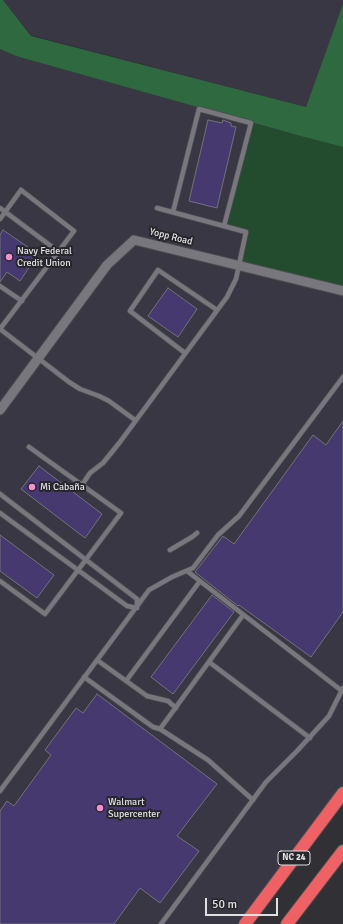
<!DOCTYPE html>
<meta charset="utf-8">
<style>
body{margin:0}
#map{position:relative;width:343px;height:924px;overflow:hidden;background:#303035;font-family:Signika,sans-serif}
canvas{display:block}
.scale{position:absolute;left:205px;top:898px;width:73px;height:18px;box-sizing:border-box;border:2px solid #e0dfe3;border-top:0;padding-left:5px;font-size:12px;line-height:14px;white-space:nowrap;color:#e0dfe3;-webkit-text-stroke:3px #27262b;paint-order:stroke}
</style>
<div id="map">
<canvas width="343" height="924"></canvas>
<div class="scale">50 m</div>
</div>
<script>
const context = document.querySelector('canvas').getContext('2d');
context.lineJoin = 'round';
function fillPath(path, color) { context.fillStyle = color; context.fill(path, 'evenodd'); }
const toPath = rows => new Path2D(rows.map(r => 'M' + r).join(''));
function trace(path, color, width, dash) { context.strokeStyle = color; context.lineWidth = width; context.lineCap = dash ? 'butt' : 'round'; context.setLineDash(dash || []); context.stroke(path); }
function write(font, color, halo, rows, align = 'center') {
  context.font = font + ' Signika,sans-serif'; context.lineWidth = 4; context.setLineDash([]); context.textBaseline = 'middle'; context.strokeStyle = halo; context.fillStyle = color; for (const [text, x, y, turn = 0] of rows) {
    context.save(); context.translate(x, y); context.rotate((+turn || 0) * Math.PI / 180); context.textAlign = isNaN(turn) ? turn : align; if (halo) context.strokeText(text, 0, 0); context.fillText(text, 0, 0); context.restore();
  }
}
fillPath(toPath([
 [3,0,343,0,343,4,306,107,31,35],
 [0,49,16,56,343,147,343,793,245,924,0,924]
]), '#393743');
fillPath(toPath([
 [251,123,343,147,343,291,239,266,246,233,224,226]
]), '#234c2f');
fillPath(toPath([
 [0,0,3,0,31,36,306,107,343,4,343,147,297,135,16,56,0,49]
]), '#2e6940');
const building = toPath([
 [208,120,222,123,223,120,231,123,231,126,236,127,217,208,189,201,208,120],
 [3,230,38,254,20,281,7,272,0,282,0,235,3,230],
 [168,288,197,309,178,337,148,316,168,288],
 [343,421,343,612,311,657,239,605,238,606,195,572,223,536,234,544,313,435,326,445,343,421],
 [39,466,102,514,85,538,21,489,39,466],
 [0,535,54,575,37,598,0,571,0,535],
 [212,595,234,612,173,694,151,677,212,595],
 [97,694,217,784,177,836,199,851,160,903,140,888,114,924,0,924,0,811,7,801,14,806,51,755,45,750,76,708,83,713,97,694]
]);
fillPath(building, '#45396f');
trace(building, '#737279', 1);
const service = toPath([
 [0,208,59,252],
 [173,212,199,109,251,123,224,226],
 [0,219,21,190,74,231,0,329],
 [0,286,22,301],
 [0,329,69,382,80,389,99,396,109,401,135,420],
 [185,353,130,311,158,270,217,310],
 [82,485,90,473,103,463,120,442,227,297,236,279,246,232,157,208],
 [0,494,137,599,137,608,127,606,0,513],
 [170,550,192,537,197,533],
 [187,571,342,691],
 [0,581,45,614,121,513,29,447],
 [97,660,147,696,168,701,176,708],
 [209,662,310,738],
 [84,677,153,727,160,729,208,760,253,800],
 [126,681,200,581],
 [160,729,243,615],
 [0,791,149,590,172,577,193,568,218,535,239,516,343,377],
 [161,924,266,782,297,751,329,716,343,688]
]);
const minor = toPath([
 [0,410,107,265,134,240,343,291]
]);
const motorway = toPath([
 [245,924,343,793],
 [287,924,343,851]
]);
trace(service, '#4c4c50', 6);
trace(minor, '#4c4c50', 11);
trace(motorway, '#4c4c50', 14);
trace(service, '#78777d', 4.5);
trace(minor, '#78777d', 9);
trace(motorway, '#ee6265', 12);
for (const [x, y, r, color] of [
 [9,257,4,"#f591d2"],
 [32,487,4,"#f591d2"],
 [100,808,4,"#f591d2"]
]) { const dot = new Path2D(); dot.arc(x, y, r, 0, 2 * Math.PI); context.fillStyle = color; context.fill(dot); trace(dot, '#27262b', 1.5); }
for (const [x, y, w] of [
 [294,858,32]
]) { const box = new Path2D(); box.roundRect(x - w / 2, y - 7, w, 14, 3); context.fillStyle = '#27262b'; context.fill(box); trace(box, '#e0dfe3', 1); }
write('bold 9px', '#e0dfe3', null, [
 ["NC 24",294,858]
]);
write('10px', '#e0dfe3', '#27262b', [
 ["Yopp Road",171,237,14]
]);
write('10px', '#e0dfe3', '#27262b', [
 ["Navy Federal",17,251],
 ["Credit Union",17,263],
 ["Mi Cabaña",40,487],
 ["Walmart",108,802],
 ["Supercenter",108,814]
], 'left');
</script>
